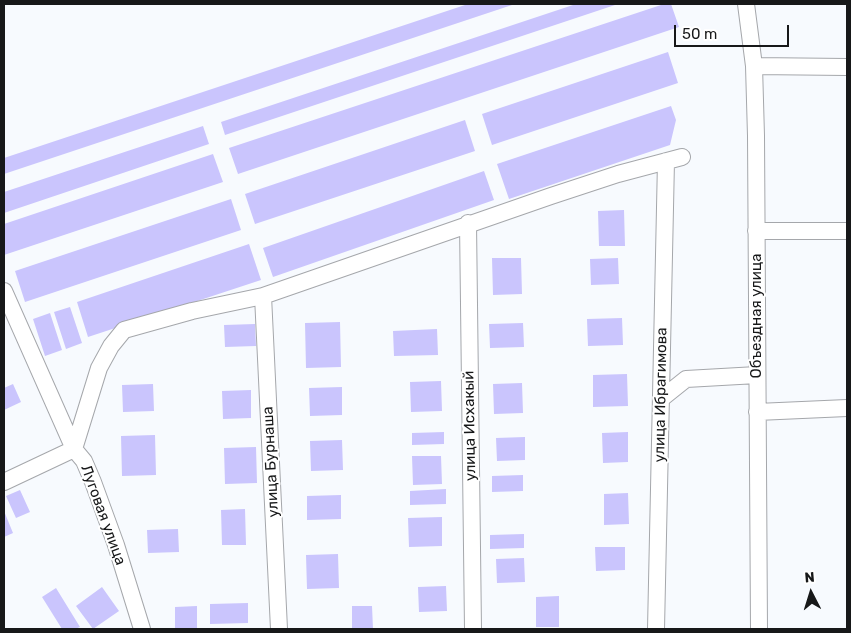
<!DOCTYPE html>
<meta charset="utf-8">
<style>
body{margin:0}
#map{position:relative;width:851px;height:633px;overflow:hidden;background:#f7fafe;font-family:Rubik,sans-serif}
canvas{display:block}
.frame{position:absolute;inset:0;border:5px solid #171819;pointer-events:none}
.north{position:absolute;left:786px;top:568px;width:50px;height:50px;-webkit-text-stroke:4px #fff;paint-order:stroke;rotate:355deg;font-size:14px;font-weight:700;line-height:20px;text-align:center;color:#171819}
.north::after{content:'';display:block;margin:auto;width:18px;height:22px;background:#171819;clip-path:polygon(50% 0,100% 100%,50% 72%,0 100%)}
.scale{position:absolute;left:674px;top:25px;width:115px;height:22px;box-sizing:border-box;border:2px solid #171819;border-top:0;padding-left:6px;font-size:15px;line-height:18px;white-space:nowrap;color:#171819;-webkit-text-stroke:4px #fff;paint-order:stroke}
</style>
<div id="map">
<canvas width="851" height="633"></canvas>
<div class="frame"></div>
<div class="north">N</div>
<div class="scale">50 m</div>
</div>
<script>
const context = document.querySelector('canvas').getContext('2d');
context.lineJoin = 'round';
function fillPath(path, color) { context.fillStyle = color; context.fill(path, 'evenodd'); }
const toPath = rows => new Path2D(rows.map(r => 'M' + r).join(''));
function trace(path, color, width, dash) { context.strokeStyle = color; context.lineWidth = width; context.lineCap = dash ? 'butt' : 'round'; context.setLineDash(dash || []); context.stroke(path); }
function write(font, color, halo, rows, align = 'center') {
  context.font = font + ' Rubik,sans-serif'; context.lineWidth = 4; context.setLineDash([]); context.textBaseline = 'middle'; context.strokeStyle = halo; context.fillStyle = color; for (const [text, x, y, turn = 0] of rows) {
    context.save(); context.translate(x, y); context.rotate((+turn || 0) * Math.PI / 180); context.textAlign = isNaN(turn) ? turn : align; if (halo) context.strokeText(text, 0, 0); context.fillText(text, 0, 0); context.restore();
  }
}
fillPath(toPath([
 [468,4,515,4,4,174,4,158],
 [576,4,618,4,225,135,221,122],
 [664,4,671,4,679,27,238,174,229,148],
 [668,52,678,83,492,145,482,114],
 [671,106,676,120,670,145,509,199,497,164],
 [465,120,475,151,255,224,245,194],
 [203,126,209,144,4,213,4,192],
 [213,154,223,182,4,255,4,224],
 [484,171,494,200,273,277,263,248],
 [231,199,241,230,25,302,15,271],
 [624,210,625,246,599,246,598,211],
 [249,244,261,280,88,337,77,302],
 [492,258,521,258,522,294,493,295],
 [618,258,619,284,591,285,590,259],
 [70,307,82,343,66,349,54,312],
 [50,313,62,350,45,356,33,319],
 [622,318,623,345,588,346,587,319],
 [340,322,341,367,306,368,305,323],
 [523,323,524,347,490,348,489,324],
 [255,324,256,346,225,347,224,325],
 [437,329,438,355,394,356,393,331],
 [627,374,628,406,593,407,593,375],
 [441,381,442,411,411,412,410,382],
 [522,383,523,413,494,414,493,384],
 [13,384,21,402,4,410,4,388],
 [153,384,154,411,123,412,122,385],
 [342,387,342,415,310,416,309,388],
 [251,390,251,418,223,419,222,391],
 [444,432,444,444,412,445,412,433],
 [628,432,628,462,603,463,602,433],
 [155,435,156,475,122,476,121,436],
 [525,437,525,460,497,461,496,438],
 [342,440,343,470,311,471,310,441],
 [256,447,257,483,225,484,224,448],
 [412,456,441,456,442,484,413,485],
 [523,475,523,491,492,492,492,476],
 [446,489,446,504,410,505,410,491],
 [20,490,30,512,16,518,6,496],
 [628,493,629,524,604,525,604,494],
 [341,495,341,519,307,520,307,496],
 [245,509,246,545,222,545,221,510],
 [4,511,13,533,4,537],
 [442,517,442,546,409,547,408,518],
 [178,529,179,552,148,553,147,530],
 [524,534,524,548,490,549,490,535],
 [595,547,625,547,625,570,596,571],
 [338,554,339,588,307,589,306,555],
 [524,558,525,582,497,583,496,559],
 [446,586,447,611,419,612,418,587],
 [102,587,119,611,93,629,76,606],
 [56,588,80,627,75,629,62,629,42,597],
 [559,596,559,627,536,627,536,597],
 [248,603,248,623,210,624,210,604],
 [197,606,197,629,175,629,175,607],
 [352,606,372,606,373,629,352,629]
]), '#cac5fd');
const minor = toPath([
 [746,4,754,66,756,136,759,629],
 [754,66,847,67],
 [468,223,473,629],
 [756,231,847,231],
 [4,291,74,449,99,368,111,346,124,330,192,311,263,296,551,196,618,174,682,157],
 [263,296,279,629],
 [661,399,686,379,757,375],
 [757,412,847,408],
 [4,482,74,449,84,461,93,482,116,545,142,629],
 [656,629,666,161]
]);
trace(minor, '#a5a7ab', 18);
trace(minor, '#fff', 16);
write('15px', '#171819', '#fff', [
 ["Объездная улица",757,316,-90],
 ["улица Ибрагимова",661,395,-89],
 ["улица Исхакый",470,426,-91],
 ["улица Бурнаша",271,462,-93],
 ["Луговая улица",103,515,70]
]);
</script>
